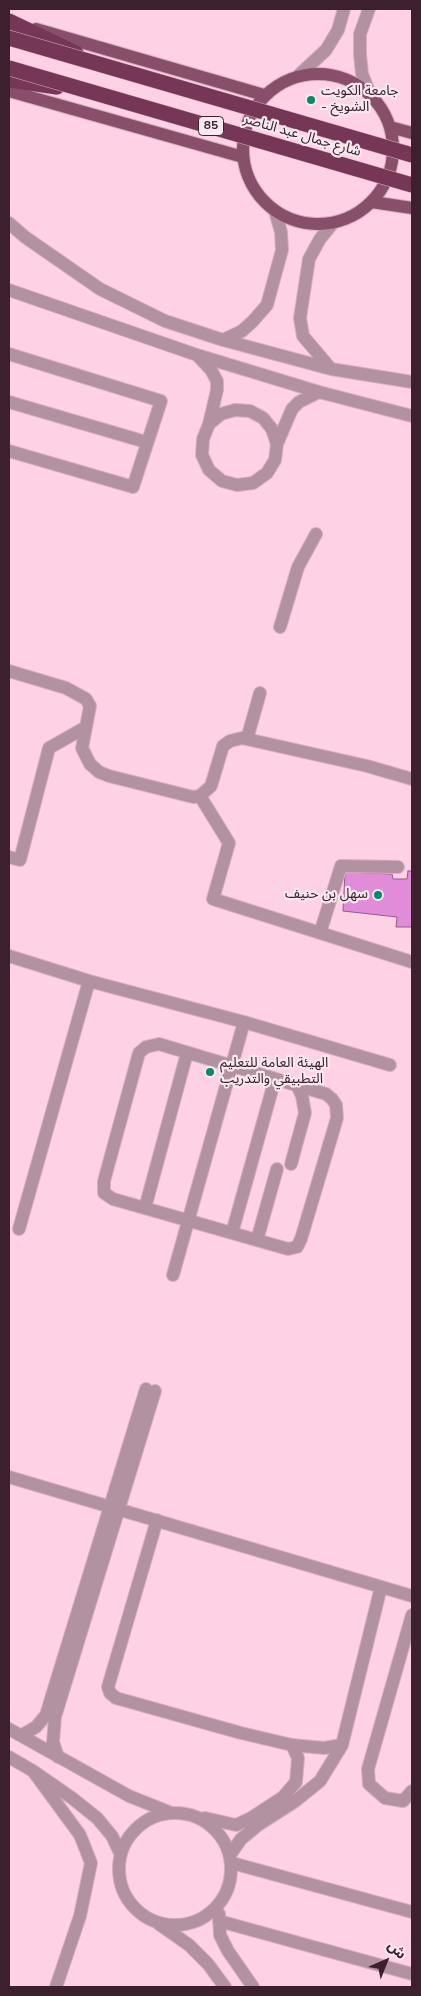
<!DOCTYPE html>
<meta charset="utf-8">
<style>
body{margin:0}
#map{position:relative;width:421px;height:1996px;overflow:hidden;background:#ffd1e5;font-family:"Nunito Sans","Noto Sans Arabic",sans-serif}
canvas{display:block}
.frame{position:absolute;inset:0;border:10px solid #3c202d;pointer-events:none}
.north{position:absolute;left:361px;top:1936px;width:50px;height:50px;-webkit-text-stroke:4px #f8e8ef;paint-order:stroke;rotate:44deg;font-size:14px;font-weight:700;line-height:20px;text-align:center;color:#3c202d}
.north::after{content:'';display:block;margin:auto;width:18px;height:22px;background:#3c202d;clip-path:polygon(50% 0,100% 100%,50% 72%,0 100%)}
</style>
<div id="map">
<canvas width="421" height="1996"></canvas>
<div class="frame"></div>
<div class="north">ش</div>
</div>
<script>
const context = document.querySelector('canvas').getContext('2d');
context.lineJoin = 'round';
function fillPath(path, color) { context.fillStyle = color; context.fill(path, 'evenodd'); }
const toPath = rows => new Path2D(rows.map(r => 'M' + r).join(''));
function trace(path, color, width, dash) { context.strokeStyle = color; context.lineWidth = width; context.lineCap = dash ? 'butt' : 'round'; context.setLineDash(dash || []); context.stroke(path); }
function write(font, color, halo, rows, align = 'center') {
  context.font = font + ' "Nunito Sans","Noto Sans Arabic",sans-serif'; context.lineWidth = 4.5; context.setLineDash([]); context.textBaseline = 'middle'; context.strokeStyle = halo; context.fillStyle = color; for (const [text, x, y, turn = 0] of rows) {
    context.save(); context.translate(x, y); context.rotate((+turn || 0) * Math.PI / 180); context.textAlign = isNaN(turn) ? turn : align; if (halo) context.strokeText(text, 0, 0); context.fillText(text, 0, 0); context.restore();
  }
}
const building = toPath([
 [408,871,412,871,412,927,396,927,397,917,343,911,345,872,392,874,393,879,407,879,408,871]
]);
fillPath(building, '#e08cd8');
trace(building, '#905b8b', 1);
const minor = toPath([
 [369,9,360,34,360,54,362,74,370,94],
 [298,76,326,50,338,30,344,9],
 [9,223,25,237,100,289,165,321,223,340,331,369,412,382],
 [9,290,197,355,319,392,412,416],
 [223,340,242,331,253,321,267,305,282,250,281,232,275,211],
 [9,354,161,401,133,487,9,451],
 [197,355,211,370,217,381,217,390,209,424,203,439,202,455,209,470,222,481,237,485,253,483,267,473,275,460,277,444,272,429,263,418,250,411,235,410,221,414,209,424],
 [331,369,303,336,300,318,309,259,320,239,333,223],
 [9,402,146,442],
 [277,444,292,409,299,402,319,392],
 [280,627,298,567,316,534],
 [9,671,66,688,86,699,90,706,82,748,90,764,99,772,109,776,193,797,200,796,211,786,223,746,230,741,242,738,367,766,412,779],
 [247,739,260,693],
 [200,796,229,843,213,899,412,962],
 [9,857,20,860,49,748,86,727],
 [320,933,341,866,398,867],
 [9,956,89,981,244,1022,390,1065],
 [159,1044,326,1094,332,1099,336,1105,337,1118,301,1239,297,1247,288,1249,113,1199,104,1193,104,1181,139,1053,146,1047,159,1044],
 [291,1164,305,1113,302,1096,297,1085],
 [145,1208,187,1053],
 [19,1229,89,981],
 [232,1233,275,1079],
 [257,1240,277,1169],
 [173,1275,244,1022],
 [9,1477,412,1596],
 [157,1520,108,1687,110,1693,116,1698,241,1733,292,1745,324,1748,342,1745],
 [412,1615,368,1769,369,1784,385,1798,403,1801,412,1791],
 [9,1729,129,1796,169,1812],
 [22,1735,36,1727,46,1715,146,1389],
 [9,1757,33,1771,72,1798,97,1818,112,1836,120,1853],
 [58,1757,53,1742,55,1717,155,1391],
 [33,1771,80,1835,91,1863,80,1916,56,1987],
 '119 1869a56 56 0 1 1 112 0a56 56 0 1 1-112 0Z',
 [205,1818,236,1825,251,1818,283,1797,296,1782,298,1758,292,1745],
 [230,1855,241,1839,258,1825,294,1802,320,1781,342,1745,381,1587],
 [232,1863,412,1912],
 [219,1914,220,1935,228,1951,253,1987],
 [219,1921,412,1974],
 [159,1924,189,1945,208,1964,225,1987]
]);
const major = toPath([
 [36,29,264,95],
 '243 149a75 75 0 1 1 150 0a75 75 0 1 1-150 0Z',
 [9,91,243,157],
 [390,127,412,133],
 [372,202,412,208]
]);
const highway = toPath([
 [9,21,76,53],
 [9,80,57,87]
]);
trace(minor, '#d8aec0', 14);
trace(major, '#d8aec0', 14);
trace(highway, '#d8aec0', 16);
trace(minor, '#b291a0', 12);
trace(major, '#874f6a', 12);
trace(highway, '#763757', 15);
const highwayBridge = toPath([
 [9,38,412,155],
 [9,68,412,185]
]);
trace(highwayBridge, '#d8aec0', 16, []);
trace(highwayBridge, '#763757', 15);
for (const [x, y, r, color] of [
 [311,100,5,"#098769"],
 [378,895,5,"#098769"],
 [210,1072,5,"#098769"]
]) { const dot = new Path2D(); dot.arc(x, y, r, 0, 2 * Math.PI); context.fillStyle = color; context.fill(dot); trace(dot, '#f8e8ef', 2); }
for (const [x, y, w] of [
 [211,126,25]
]) { const box = new Path2D(); box.roundRect(x - w / 2, y - 9.5, w, 19, 4); context.fillStyle = '#f8e8ef'; context.fill(box); trace(box, '#3c202d', 1); }
write('bold 12px', '#3c202d', null, [
 ["85",211,126]
]);
write('14px', '#3c202d', '#f8e8ef', [
 ["جامعة الكويت",321,92],
 ["- الشويخ",321,108],
 ["سهل بن حنيف",368,895,"right"],
 ["الهيئة العامة للتعليم",220,1064],
 ["التطبيقي والتدريب",220,1080]
], 'left');
write('14px', '#3c202d', '#f8e8ef', [
 ["شارع جمال عبد الناصر",302,136,16]
]);
</script>
